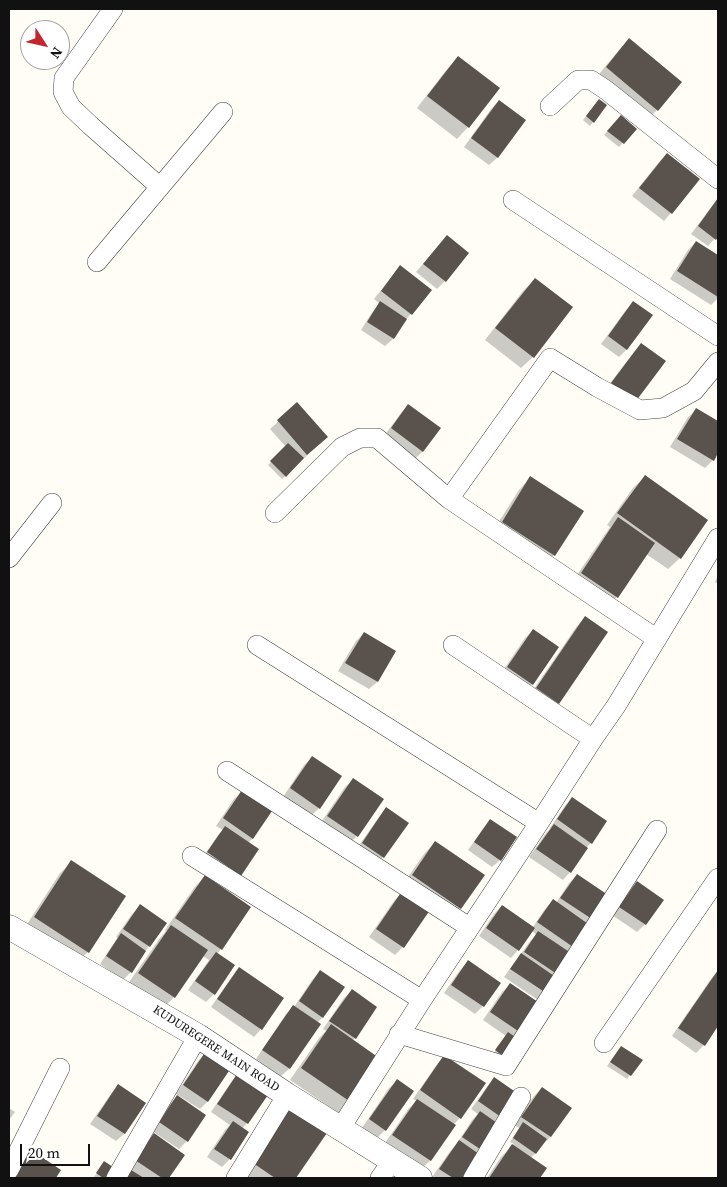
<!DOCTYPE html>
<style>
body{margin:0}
#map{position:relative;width:727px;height:1187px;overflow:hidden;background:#fffdf5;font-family:"Source Serif 4",serif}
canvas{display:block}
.frame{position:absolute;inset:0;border:10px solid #111;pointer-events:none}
.north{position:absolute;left:20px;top:20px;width:50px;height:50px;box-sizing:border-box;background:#fff;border:1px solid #a0a0a0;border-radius:50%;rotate:125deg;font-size:14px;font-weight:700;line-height:20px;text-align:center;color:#111}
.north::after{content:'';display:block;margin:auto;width:18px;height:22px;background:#c4262e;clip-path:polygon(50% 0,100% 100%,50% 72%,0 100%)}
.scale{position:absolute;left:20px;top:1144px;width:70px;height:22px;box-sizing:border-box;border:2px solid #111;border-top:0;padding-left:6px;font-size:15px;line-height:18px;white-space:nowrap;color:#111;-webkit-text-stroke:4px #fff;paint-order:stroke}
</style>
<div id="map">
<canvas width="727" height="1187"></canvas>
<div class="frame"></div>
<div class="north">N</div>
<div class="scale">20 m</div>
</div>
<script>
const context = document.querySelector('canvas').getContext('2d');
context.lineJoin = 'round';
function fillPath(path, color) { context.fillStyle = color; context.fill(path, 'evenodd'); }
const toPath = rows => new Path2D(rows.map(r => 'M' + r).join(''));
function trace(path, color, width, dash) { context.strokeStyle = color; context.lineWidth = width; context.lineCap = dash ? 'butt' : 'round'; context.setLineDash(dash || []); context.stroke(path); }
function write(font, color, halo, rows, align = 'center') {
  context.font = font + ' "Source Serif 4",serif'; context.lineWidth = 5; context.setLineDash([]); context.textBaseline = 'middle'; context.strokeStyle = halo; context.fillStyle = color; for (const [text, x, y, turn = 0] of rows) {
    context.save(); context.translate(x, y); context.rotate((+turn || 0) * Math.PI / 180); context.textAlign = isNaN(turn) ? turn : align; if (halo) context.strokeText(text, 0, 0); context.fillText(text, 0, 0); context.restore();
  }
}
fillPath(toPath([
 [629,40,657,110,646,121,595,79,618,51],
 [458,58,468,127,457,139,417,108,447,69],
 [499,101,525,120,497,158,489,165,464,147,491,109],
 [595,104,593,122,590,126,583,120],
 [617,120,636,129,619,147,604,135],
 [667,154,671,213,664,221,632,196,659,162],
 [718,198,718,235,708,246,691,234],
 [447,236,468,253,445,281,437,289,416,272],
 [696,242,718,256,718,298,711,305,670,279,688,250],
 [400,267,430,290,405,321,393,339,385,346,361,330,373,311,380,304,374,299,393,275],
 [535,279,533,357,521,368,485,340,523,291],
 [634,303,651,315,626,350,619,357,601,344,626,310],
 [641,344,628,408,604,391,634,352],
 [297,404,318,445,282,479,268,465,286,447,270,429],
 [409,406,423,451,415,459,384,436,401,413],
 [696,410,718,423,718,451,713,460,705,468,670,447,688,417],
 [645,477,680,558,668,569,646,554,617,597,605,608,570,585,610,527,607,525,633,488],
 [530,478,554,555,543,567,491,534,519,490],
 [718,575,718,584,715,582],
 [585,618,558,703,550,711,529,696,577,626],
 [533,630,532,684,524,692,500,675,525,638],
 [364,633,395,652,377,682,369,689,338,671,356,641],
 [312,758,340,777,319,808,311,816,283,797,304,765],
 [353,780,382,800,357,836,349,844,320,824,345,787],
 [242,792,253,838,248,843,241,875,201,860,218,835,223,830,216,826,234,799],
 [572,798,591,843,586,848,570,872,563,880,529,857,546,833,551,828,550,828,565,806],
 [387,809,383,857,376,865,355,851,379,817],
 [491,821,500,860,492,867,468,850,483,829],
 [435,842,460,908,449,920,401,887,424,854],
 [72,862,88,952,76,963,24,929,60,873],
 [577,875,609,898,538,1000,504,977,531,940,537,935,532,931,518,950,511,958,479,936,494,914,502,906,533,927,545,909,553,901,556,903,569,883],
 [205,876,250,907,221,949,217,954,214,994,206,1002,188,990,209,960,203,956,174,997,163,1009,127,985,160,938,166,931,165,930,194,888],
 [637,882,662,900,645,924,637,932,612,915,629,890],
 [402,893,428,911,403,947,395,955,369,937,394,901],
 [140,906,165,923,131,972,123,980,100,964,114,943,118,938,116,937,132,914],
 [468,962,499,983,483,1006,475,1014,444,993,460,970],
 [239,969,261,1029,254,1037,211,1007,232,977],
 [320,972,322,1018,317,1023,319,1024,289,1069,281,1076,256,1059,286,1014,294,1007,312,980],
 [718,972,718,1024,704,1045,696,1053,672,1036,710,980],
 [510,985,520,1032,507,1059,493,1054,506,1036,483,1020,502,992],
 [352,991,355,1038,352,1041,380,1060,340,1114,290,1080,319,1038,326,1031,323,1029,344,998],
 [621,1047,630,1075,627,1079,607,1066],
 [206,1053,208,1101,200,1109,176,1094,198,1061],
 [444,1056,460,1118,453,1125,454,1126,430,1161,422,1168,385,1143,409,1108,417,1101,413,1099,437,1064],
 [239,1073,268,1092,247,1123,242,1129,230,1159,222,1167,207,1157,225,1130,230,1125,211,1112,232,1081],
 [494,1079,500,1116,494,1122,477,1155,461,1178,434,1178,432,1177,451,1150,456,1145,472,1120,478,1114,471,1109,487,1087],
 [397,1081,412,1091,385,1130,377,1138,362,1128,389,1088],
 [118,1086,144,1103,124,1134,116,1141,90,1124,111,1094],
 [542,1088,570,1108,550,1137,531,1158,545,1168,538,1178,487,1178,501,1157,514,1144,510,1142,519,1128,514,1125,534,1096],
 [177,1097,187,1141,179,1149,152,1131,169,1105],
 [292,1107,327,1131,295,1178,247,1178,243,1175,281,1119],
 [9,1108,15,1112,9,1120],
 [154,1135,183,1155,168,1178,125,1178,146,1143],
 [23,1158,60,1170,54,1178,9,1178],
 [101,1167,109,1178,94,1177]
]), '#0003');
fillPath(toPath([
 [629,38,682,82,658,111,606,67],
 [458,56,500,88,469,128,427,96],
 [599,99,607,105,594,123,586,116],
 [499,100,526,120,498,158,471,138],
 [621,115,637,129,624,144,607,131],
 [667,153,700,179,672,214,639,188],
 [718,198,718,237,716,240,698,226],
 [447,235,469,253,446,282,423,264],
 [696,241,718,255,718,297,677,271],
 [400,265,432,290,412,315,381,291],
 [535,278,573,307,534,358,495,328],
 [380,301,407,319,394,339,367,322],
 [633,301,653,315,627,350,608,336],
 [641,343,666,361,636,401,611,383],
 [297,402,328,437,307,455,277,420],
 [408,404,441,428,423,452,391,428],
 [696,408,718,421,718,453,714,461,677,439],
 [288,443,304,458,286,477,270,461],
 [645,475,708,520,681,559,617,513],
 [530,476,584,511,555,556,502,522],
 [618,517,655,543,618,598,581,573],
 [585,616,608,632,559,704,536,688],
 [533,629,559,647,533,685,507,667],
 [364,632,396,651,378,682,345,663],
 [312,756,342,776,320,809,290,788],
 [353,778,384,799,358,837,327,816],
 [242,790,272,811,253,839,223,818],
 [572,797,607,821,592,844,557,819],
 [386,807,409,823,384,858,362,843],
 [490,819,517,837,501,861,474,842],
 [554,824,588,848,571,873,536,849],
 [225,826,259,849,241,876,207,852],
 [435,841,485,875,461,909,412,875],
 [71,860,126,896,89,953,34,917],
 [577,874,611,897,595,921,560,898],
 [205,875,251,907,222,950,175,918],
 [637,881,664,900,646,925,619,907],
 [402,891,430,910,404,948,376,929],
 [553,899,591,926,576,949,537,922],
 [140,904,167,923,150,947,123,929],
 [502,905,535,928,519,951,486,928],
 [171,925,208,950,175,998,138,973],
 [538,931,571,953,557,974,524,952],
 [121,933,146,951,132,973,106,956],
 [216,952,235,965,215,995,195,981],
 [521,953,557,978,546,993,510,969],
 [468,960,501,983,484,1007,451,985],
 [239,967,284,998,262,1030,217,999],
 [320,970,345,987,323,1018,299,1001],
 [718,970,718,1026,705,1046,678,1028],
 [510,983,541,1004,521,1033,490,1012],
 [352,989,377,1007,356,1039,329,1021],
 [293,1005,321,1024,290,1069,262,1050],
 [331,1024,382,1060,352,1103,301,1068],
 [508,1032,521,1041,508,1060,495,1050],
 [621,1046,643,1060,631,1076,610,1062],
 [206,1051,231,1068,208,1102,183,1085],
 [444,1055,486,1083,461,1119,420,1090],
 [239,1071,270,1092,248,1124,217,1104],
 [494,1077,517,1093,501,1117,478,1101],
 [397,1079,414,1091,386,1131,369,1119],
 [118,1084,146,1103,125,1134,97,1116],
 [542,1087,572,1108,551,1137,521,1117],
 [177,1095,206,1115,188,1142,159,1122],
 [417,1099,456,1125,431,1161,392,1135],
 [292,1106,329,1130,296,1178,275,1178,253,1163],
 [480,1111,500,1125,483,1151,462,1137],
 [233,1121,249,1132,231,1160,214,1149],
 [523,1122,547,1139,536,1154,513,1138],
 [154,1133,185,1155,169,1178,162,1178,135,1160],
 [459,1140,479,1154,463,1178,453,1178,439,1169],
 [512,1144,547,1168,540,1178,489,1178],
 [30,1149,61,1170,56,1178,11,1177],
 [104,1161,116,1169,110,1178,103,1178,96,1173],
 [131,1170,144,1178,126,1178]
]), '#5a524d');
const minor = toPath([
 [113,9,64,78,63,92,71,107,91,126,160,187],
 [550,106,578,80,591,80,606,90,718,179],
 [513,200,718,336],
 [97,262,223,112],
 [449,499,550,358,597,387,640,410,663,408,694,391,718,362],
 [275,513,342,447,360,438,377,438,449,499,657,639],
 [9,558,52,503],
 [257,645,539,823],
 [453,645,593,739],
 [227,771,469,927],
 [192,856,422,1000],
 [399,1034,506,1066,657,830],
 [604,1043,718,878],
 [340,1129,422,1000,539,823,593,739,616,706,718,538],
 [9,1170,60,1068],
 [116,1178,198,1036],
 [236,1178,287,1095],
 [380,1178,392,1161],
 [473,1178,521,1097]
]);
const tertiary = toPath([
 [9,927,198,1036,287,1095,420,1178]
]);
trace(minor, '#444', 20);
trace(tertiary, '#444', 25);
trace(minor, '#fff', 19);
trace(tertiary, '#fff', 24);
write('12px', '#111', '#fff', [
 ["KUDUREGERE MAIN ROAD",216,1049,33]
]);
</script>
